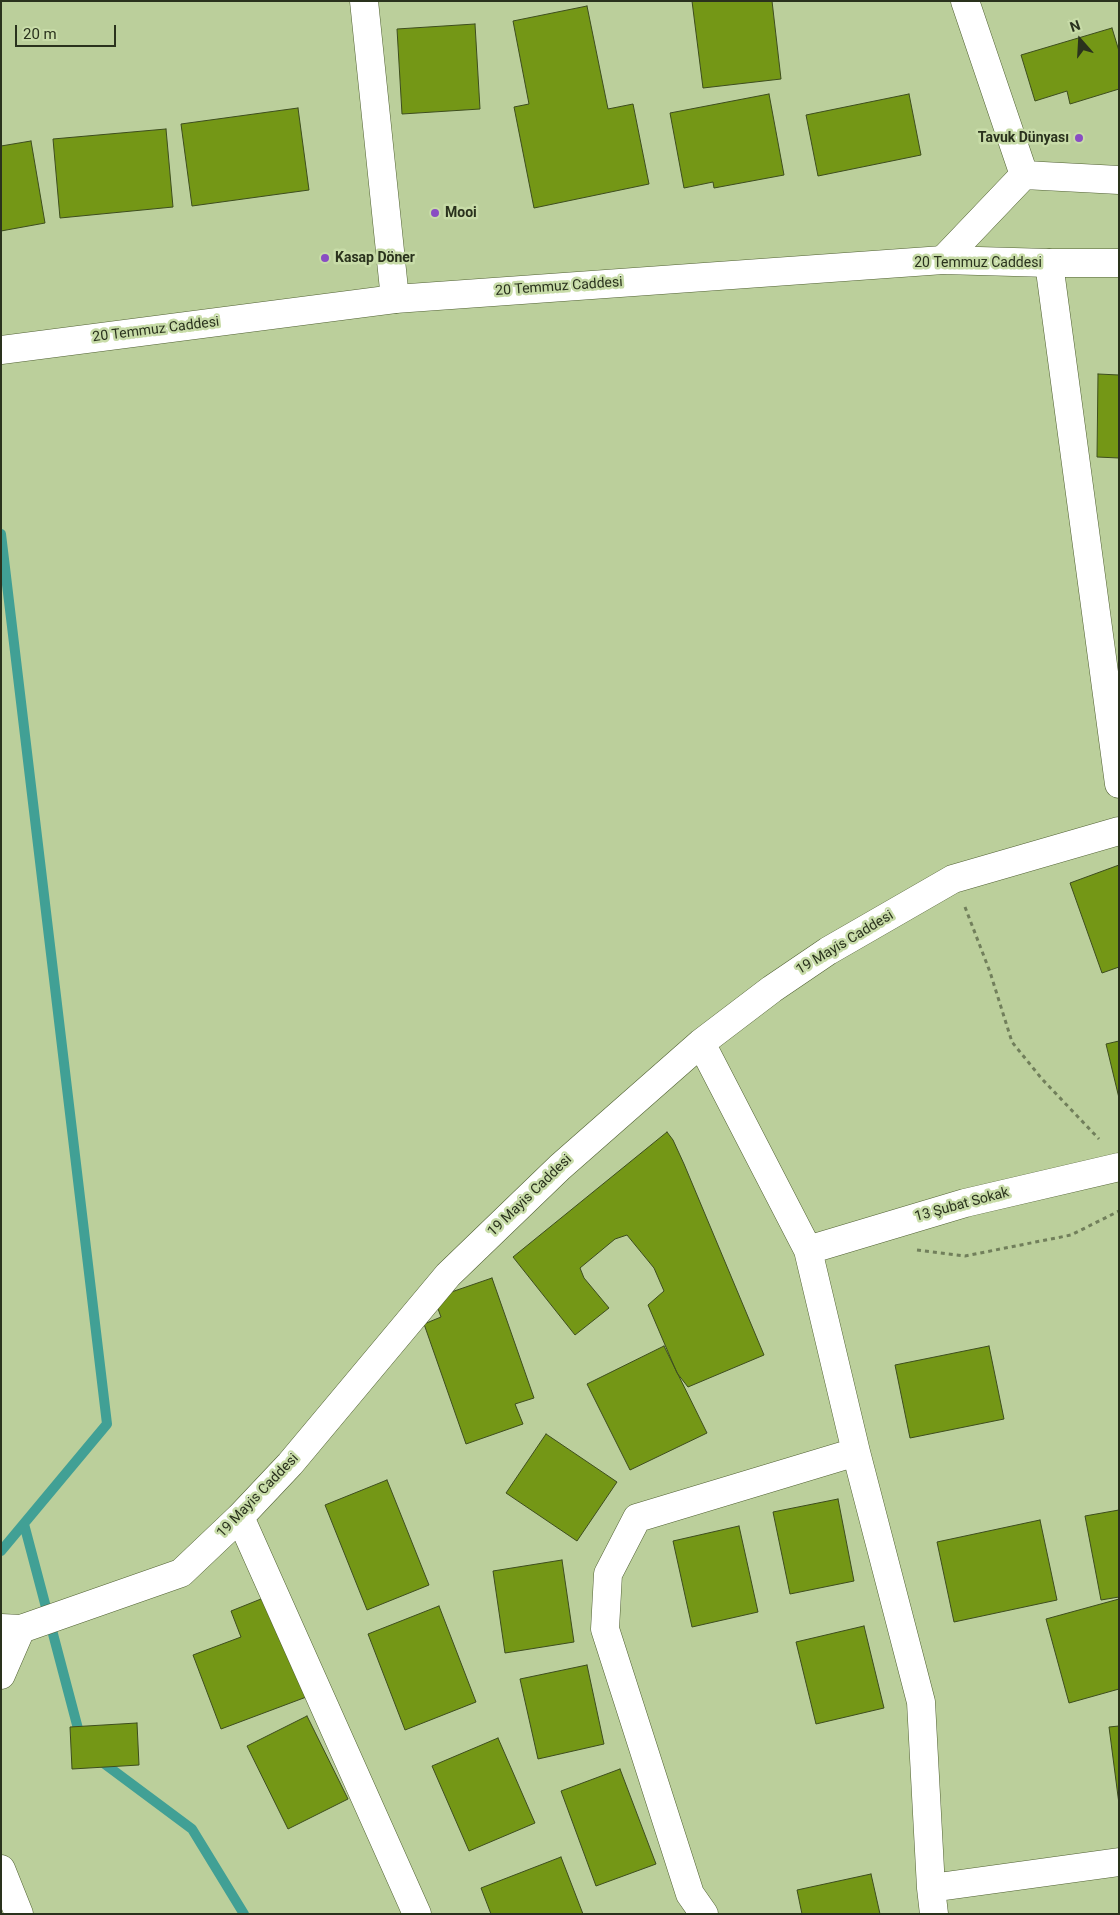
<!DOCTYPE html>
<meta charset="utf-8">
<style>
body{margin:0}
#map{position:relative;width:1120px;height:1915px;overflow:hidden;background:#bbcf9b;font-family:Roboto,sans-serif}
canvas{display:block}
.frame{position:absolute;inset:0;border:2px solid #2a321d;pointer-events:none}
.north{position:absolute;left:1055px;top:15px;width:50px;height:50px;-webkit-text-stroke:4px #c8dca8;paint-order:stroke;rotate:341deg;font-size:14px;font-weight:700;line-height:20px;text-align:center;color:#2a321d}
.north::after{content:'';display:block;margin:auto;width:18px;height:22px;background:#2a321d;clip-path:polygon(50% 0,100% 100%,50% 72%,0 100%)}
.scale{position:absolute;left:15px;top:25px;width:101px;height:22px;box-sizing:border-box;border:2px solid #2a321d;border-top:0;padding-left:6px;font-size:15px;line-height:18px;white-space:nowrap;color:#2a321d;-webkit-text-stroke:4px #c8dca8;paint-order:stroke}
</style>
<div id="map">
<canvas width="1120" height="1915"></canvas>
<div class="frame"></div>
<div class="north">N</div>
<div class="scale">20 m</div>
</div>
<script>
const context = document.querySelector('canvas').getContext('2d');
context.lineJoin = 'round';
const toPath = rows => new Path2D(rows.map(r => 'M' + r).join(''));
function trace(path, color, width, dash) { context.strokeStyle = color; context.lineWidth = width; context.lineCap = dash ? 'butt' : 'round'; context.setLineDash(dash || []); context.stroke(path); }
function fillPath(path, color) { context.fillStyle = color; context.fill(path, 'evenodd'); }
function write(font, color, halo, rows, align = 'center') {
  context.font = font + ' Roboto,sans-serif'; context.lineWidth = 5; context.setLineDash([]); context.textBaseline = 'middle'; context.strokeStyle = halo; context.fillStyle = color; for (const [text, x, y, turn = 0] of rows) {
    context.save(); context.translate(x, y); context.rotate((+turn || 0) * Math.PI / 180); context.textAlign = isNaN(turn) ? turn : align; if (halo) context.strokeText(text, 0, 0); context.fillText(text, 0, 0); context.restore();
  }
}
trace(toPath([
 [1,534,107,1424,1,1551],
 [24,1524,81,1740],
 [98,1759,192,1829,244,1914]
]), '#41a095', 10);
const building = toPath([
 [692,1,772,1,781,79,703,88,692,1],
 [587,6,608,109,633,104,649,184,534,208,514,107,529,104,513,21,587,6],
 [475,24,480,109,402,114,397,29,475,24],
 [1112,28,1119,51,1119,89,1070,104,1067,91,1035,101,1021,55,1112,28],
 [769,94,784,175,714,188,713,182,684,188,670,113,769,94],
 [909,94,921,155,818,176,806,115,909,94],
 [298,108,309,190,192,206,181,124,298,108],
 [166,129,173,207,60,218,53,139,166,129],
 [31,141,45,223,1,231,1,146,31,141],
 [1098,374,1119,375,1119,458,1097,457,1098,374],
 [1119,865,1119,967,1102,973,1070,883,1119,865],
 [1119,1041,1119,1098,1106,1044,1119,1041],
 [667,1132,673,1140,684,1164,764,1355,688,1387,677,1373,648,1305,664,1291,654,1268,627,1235,615,1239,580,1268,584,1278,609,1308,575,1335,513,1257,667,1132],
 [492,1278,534,1398,515,1404,523,1424,466,1444,424,1324,441,1317,434,1298,492,1278],
 [664,1346,707,1433,630,1470,587,1384,664,1346],
 [989,1346,1004,1419,910,1438,895,1365,989,1346],
 [546,1434,617,1482,577,1541,506,1493,546,1434],
 [387,1480,429,1585,367,1610,325,1505,387,1480],
 [838,1499,854,1581,790,1594,773,1512,838,1499],
 [1119,1510,1119,1597,1101,1600,1085,1516,1119,1510],
 [1040,1520,1057,1600,954,1622,937,1542,1040,1520],
 [739,1526,758,1612,692,1627,673,1541,739,1526],
 [562,1560,574,1642,505,1653,493,1571,562,1560],
 [271,1595,309,1696,221,1729,193,1655,241,1637,231,1611,271,1595],
 [1119,1599,1119,1689,1069,1703,1046,1619,1119,1599],
 [439,1606,476,1702,405,1730,368,1634,439,1606],
 [864,1626,884,1708,816,1724,796,1642,864,1626],
 [587,1665,604,1744,538,1759,520,1679,587,1665],
 [307,1716,348,1799,288,1829,247,1746,307,1716],
 [137,1723,139,1765,72,1769,70,1727,137,1723],
 [1119,1726,1119,1804,1109,1727,1119,1726],
 [498,1738,535,1823,469,1851,432,1766,498,1738],
 [620,1769,656,1864,596,1886,561,1791,620,1769],
 [561,1857,583,1914,491,1914,481,1888,561,1857],
 [871,1874,880,1914,802,1914,797,1890,871,1874]
]);
fillPath(building, '#749716');
trace(building, '#3d4d1e', 1);
const minor = toPath([
 [364,1,395,299],
 [1024,175,1119,180],
 [943,260,1024,175,965,1],
 [1049,263,1119,784],
 [701,1043,808,1250,856,1452,921,1702,931,1888,934,1914],
 [808,1250,965,1203,1119,1167],
 [240,1517,417,1914],
 [1,1628,21,1629,181,1573,240,1517,290,1464,448,1275,560,1167,701,1043,772,989,828,951,953,879,1119,831],
 [1,1675,21,1629],
 [1,1869,19,1914],
 [931,1888,1119,1862],
 [704,1914,690,1894,605,1629,608,1574,637,1518,856,1452]
]);
const major = toPath([
 [1,350,395,299,943,260,1049,263,1119,263]
]);
trace(minor, '#516133', 29);
trace(major, '#516133', 29);
trace(toPath([
 [965,907,990,972,1012,1042,1042,1079,1099,1139],
 [917,1250,965,1256,1071,1235,1119,1211]
]), '#717f5b', 3, [4, 4]);
trace(minor, '#fff', 28);
trace(major, '#fff', 28);
for (const [x, y, r, color] of [
 [1079,138,5,"#894dc3"],
 [435,213,5,"#894dc3"],
 [325,258,5,"#894dc3"]
]) { const dot = new Path2D(); dot.arc(x, y, r, 0, 2 * Math.PI); context.fillStyle = color; context.fill(dot); trace(dot, '#c8dca8', 2); }
write('bold 14px', '#2a321d', '#c8dca8', [
 ["Tavuk Dünyası",1069,138,"right"],
 ["Mooi",445,213],
 ["Kasap Döner",335,258]
], 'left');
write('14px', '#2a321d', '#c8dca8', [
 ["20 Temmuz Caddesi",978,263],
 ["20 Temmuz Caddesi",559,287,-4],
 ["20 Temmuz Caddesi",156,330,-7],
 ["19 Mayis Caddesi",845,943,-31],
 ["19 Mayis Caddesi",530,1196,-44],
 ["13 Şubat Sokak",962,1205,-15],
 ["19 Mayis Caddesi",258,1496,-46]
]);
</script>
